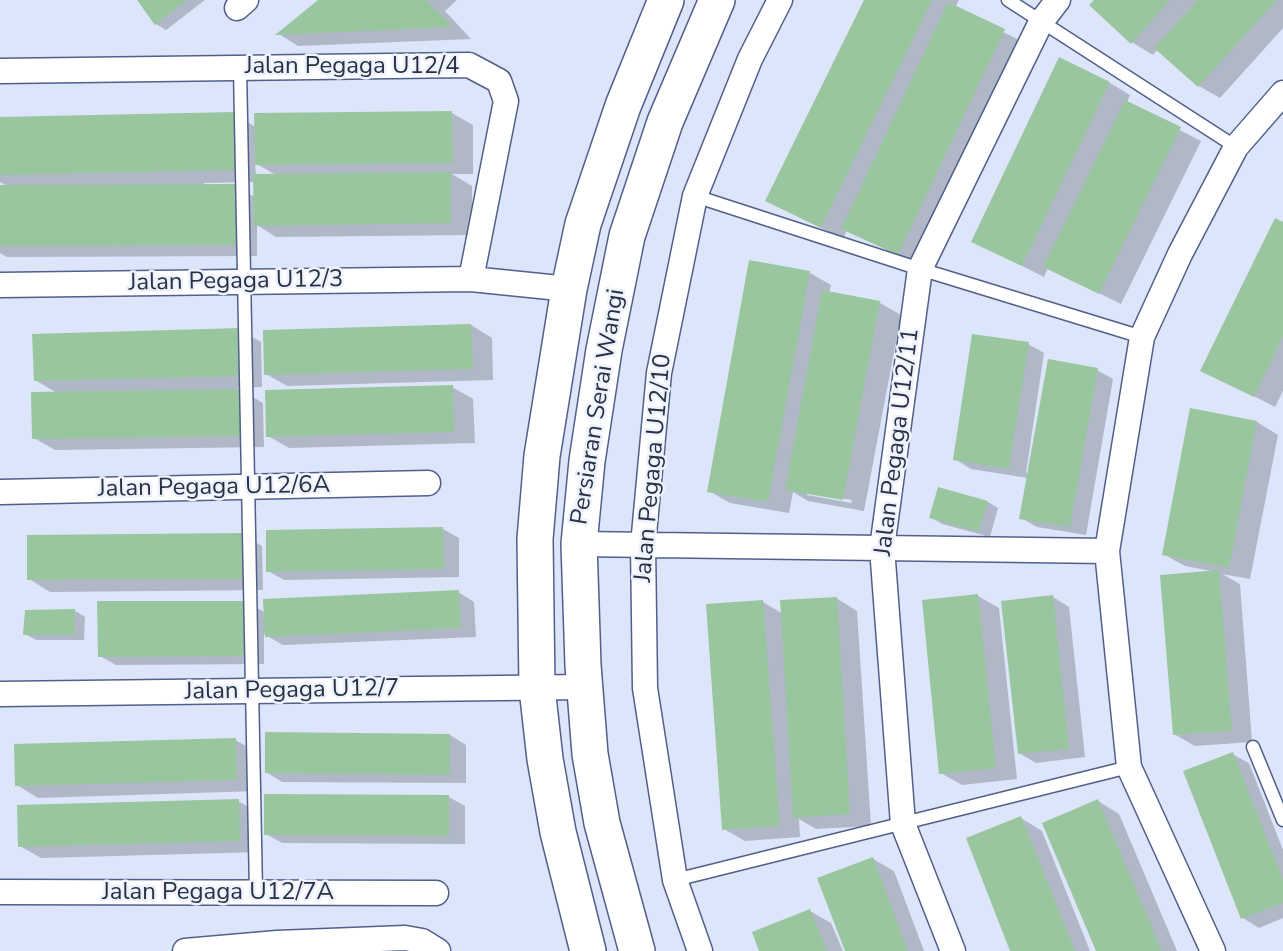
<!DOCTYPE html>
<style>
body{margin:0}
canvas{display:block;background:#dce5f9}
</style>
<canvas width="1283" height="951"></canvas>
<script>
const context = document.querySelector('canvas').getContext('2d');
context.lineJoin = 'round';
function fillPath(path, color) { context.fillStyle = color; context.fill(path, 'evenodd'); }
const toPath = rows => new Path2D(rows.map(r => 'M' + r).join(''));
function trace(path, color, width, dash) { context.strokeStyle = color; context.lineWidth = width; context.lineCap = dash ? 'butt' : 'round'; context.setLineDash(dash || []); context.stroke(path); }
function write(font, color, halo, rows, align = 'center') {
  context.font = font + ' "Nunito Sans",sans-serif'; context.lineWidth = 5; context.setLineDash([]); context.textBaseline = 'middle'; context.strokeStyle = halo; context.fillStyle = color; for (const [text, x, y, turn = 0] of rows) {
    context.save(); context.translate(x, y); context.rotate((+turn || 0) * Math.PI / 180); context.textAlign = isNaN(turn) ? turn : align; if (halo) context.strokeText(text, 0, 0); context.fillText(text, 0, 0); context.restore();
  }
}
fillPath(toPath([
 [139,0,205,0,166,30,156,24],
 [321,0,457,0,445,11,471,39,298,46,279,34],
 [866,0,959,0,955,8,1025,43,920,266,847,230,843,239,768,201],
 [1096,0,1283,0,1283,28,1220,98,1199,86,1158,49,1153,55,1133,43,1092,5],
 [1060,60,1110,83,1130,95,1127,103,1201,141,1121,304,1048,268,1044,277,973,241],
 [452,113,473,125,473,174,452,174,472,186,472,235,276,237,257,225,257,256,7,257,0,253,0,187,9,187,0,182,0,118,233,114,256,127],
 [255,163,276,175,256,175],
 [255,182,255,197,235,186,204,186,204,183],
 [1283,224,1283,391,1275,407,1203,370],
 [810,273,831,285,829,293,880,303,901,315,864,511,808,501,793,492,789,513,730,503,709,491],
 [807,492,852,500,851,503,807,495],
 [471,325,492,338,493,380,287,386,266,374],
 [240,330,261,342,262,387,237,388,263,403,264,447,55,450,34,438,57,393,35,380],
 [1028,344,1044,353,1026,473,1029,474,1097,370,1113,379,1086,535,1037,527,1021,518,1028,478,971,469,955,459],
 [452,387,473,399,475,443,289,448,268,436],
 [1257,422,1278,435,1250,579,1222,574,1240,584,1252,742,1195,746,1174,734,1211,571,1185,566,1163,554],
 [988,502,998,508,990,537,942,524,931,517],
 [443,529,459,538,459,577,284,580,268,571],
 [241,534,262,546,263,590,50,592,29,579],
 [458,592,474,602,476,637,283,645,264,634,264,664,116,665,100,656,247,602,266,613],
 [978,596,999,608,1017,779,962,785,941,773],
 [1053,597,1069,607,1085,757,1036,763,1019,753],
 [836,598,857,611,871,826,816,829,799,819,800,837,745,841,724,829,763,602,783,614],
 [75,611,85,617,84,640,36,640,25,634],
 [450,735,466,745,466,783,282,782,266,772],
 [235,740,257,752,258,791,38,798,17,785],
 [1232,754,1249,763,1283,850,1283,918,1259,928,1243,918],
 [449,797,465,806,465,844,282,843,266,834],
 [238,801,259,813,261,852,41,858,20,846],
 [1098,801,1119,814,1177,951,1098,951],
 [1021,818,1042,831,1090,951,1012,951],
 [873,859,894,871,924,951,847,951],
 [810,911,831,923,843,951,761,951]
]), '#0003');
fillPath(toPath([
 [137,0,187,0,155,25],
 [318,0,426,0,453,27,275,35],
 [864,0,932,0,821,228,765,201],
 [1094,0,1170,0,1131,44,1089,5],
 [1198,0,1277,0,1198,87,1154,48],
 [948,2,1005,29,898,255,841,229],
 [1059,57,1110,82,1022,266,971,242],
 [1125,100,1181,127,1099,294,1043,267],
 [452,111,453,163,255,165,254,113],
 [234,112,235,170,0,175,0,117],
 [451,172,451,223,254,226,253,174],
 [236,184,236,245,0,246,0,185],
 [1275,218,1283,222,1283,336,1254,397,1200,371],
 [749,260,810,271,768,502,707,492],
 [822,290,880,301,843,500,785,490],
 [471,324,473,369,264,375,263,330],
 [240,328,241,376,34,381,32,334],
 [972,334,1029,342,1009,469,953,460],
 [1048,359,1098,368,1070,527,1019,519],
 [453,385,454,432,266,437,265,390],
 [242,389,243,436,32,439,31,392],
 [1190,408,1257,421,1229,568,1162,555],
 [938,487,988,501,979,532,929,518],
 [443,527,444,569,266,572,266,530],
 [242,533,242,579,27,580,27,535],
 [1219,570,1232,731,1173,735,1160,575],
 [459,590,461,628,265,637,263,599],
 [978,594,996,768,939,774,922,600],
 [1053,595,1069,749,1018,754,1001,601],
 [837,597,850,814,793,818,780,600],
 [763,600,780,826,722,830,706,604],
 [97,601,248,601,248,656,98,657],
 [75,609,74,635,23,635,25,610],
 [265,732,450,734,450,775,265,773],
 [236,738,237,780,15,786,14,744],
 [1233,752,1283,880,1283,903,1241,919,1183,771],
 [264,794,449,795,449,836,264,835],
 [239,799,240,841,18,847,17,805],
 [1098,799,1162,951,1096,951,1042,823],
 [1021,816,1075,951,1010,951,966,838],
 [873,857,908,951,845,951,817,878],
 [810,909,827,951,759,951,752,932]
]), '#9ac69f');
const lane = toPath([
 [1008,0,1236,147],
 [240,68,256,893],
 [695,196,920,269,1142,337],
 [1253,747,1283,820],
 [675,880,1129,767]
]);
const street = toPath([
 [237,8,246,0],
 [0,71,469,65,499,81,506,101,471,279],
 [0,285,471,279,569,289],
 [0,492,428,483],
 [579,544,1107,551],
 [0,694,584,687],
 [0,892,436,893],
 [185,951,277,943,405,938,422,941,438,951],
 [700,951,675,880,645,688,643,545,659,373,695,196,750,59,780,0],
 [953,951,903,824,882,548,920,269,1041,22,1058,0],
 [1213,951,1129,767,1107,551,1142,337,1180,254,1236,147,1283,93]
]);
const secondary = toPath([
 [588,951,558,832,545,759,537,688,535,539,542,456,569,289,583,224,623,106,666,0],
 [637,951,602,823,590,754,583,665,579,544,587,461,604,350,627,236,665,122,717,0]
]);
trace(lane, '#50608b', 15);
trace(street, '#50608b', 27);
trace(secondary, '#50608b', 38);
trace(lane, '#fff', 12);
trace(street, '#fff', 24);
trace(secondary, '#fff', 35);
write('24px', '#293144', '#eef2fc', [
 ["Jalan Pegaga U12/4",352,67],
 ["Jalan Pegaga U12/3",236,282,-1],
 ["Persiaran Serai Wangi",599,407,-81],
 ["Jalan Pegaga U12/11",898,442,-83],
 ["Jalan Pegaga U12/10",654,468,-85],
 ["Jalan Pegaga U12/6A",214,488,-1],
 ["Jalan Pegaga U12/7",292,691,-1],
 ["Jalan Pegaga U12/7A",218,893]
]);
</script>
